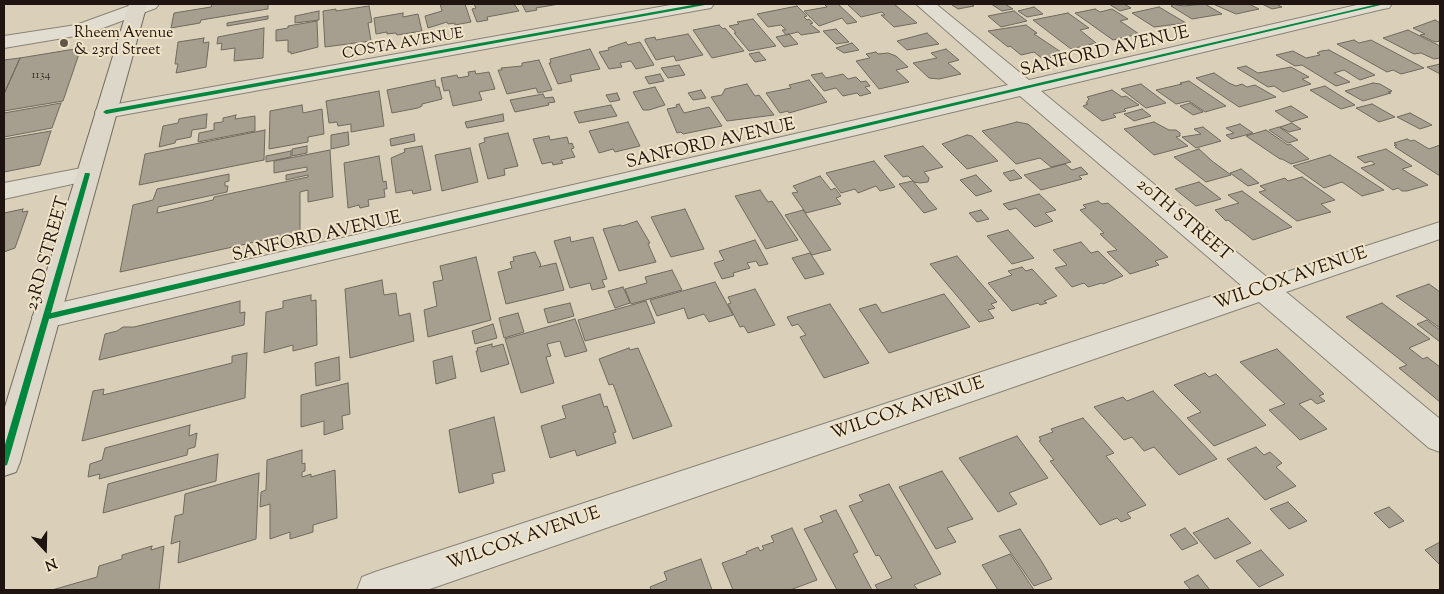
<!DOCTYPE html>
<style>
body{margin:0}
#map{position:relative;width:1444px;height:594px;overflow:hidden;background:#dad0b9;font-family:"Sorts Mill Goudy",serif}
canvas{display:block}
.frame{position:absolute;inset:0;border:5px solid #1f140f;pointer-events:none}
.north{position:absolute;left:20px;top:524px;width:50px;height:50px;-webkit-text-stroke:4px #f0e4c8;paint-order:stroke;rotate:159deg;font-size:14px;font-weight:700;line-height:20px;text-align:center;color:#1f140f}
.north::after{content:'';display:block;margin:auto;width:18px;height:22px;background:#1f140f;clip-path:polygon(50% 0,100% 100%,50% 72%,0 100%)}
</style>
<div id="map">
<canvas width="1444" height="594"></canvas>
<div class="frame"></div>
<div class="north">N</div>
</div>
<script>
const context = document.querySelector('canvas').getContext('2d');
context.lineJoin = 'round';
function fillPath(path, color) { context.fillStyle = color; context.fill(path, 'evenodd'); }
const toPath = rows => new Path2D(rows.map(r => 'M' + r).join(''));
function trace(path, color, width, dash) { context.strokeStyle = color; context.lineWidth = width; context.lineCap = dash ? 'butt' : 'round'; context.setLineDash(dash || []); context.stroke(path); }
function write(font, color, halo, rows, align = 'center') {
  context.font = font + ' "Sorts Mill Goudy",serif'; context.lineWidth = 4; context.setLineDash([]); context.textBaseline = 'middle'; context.strokeStyle = halo; context.fillStyle = color; for (const [text, x, y, turn = 0] of rows) {
    context.save(); context.translate(x, y); context.rotate((+turn || 0) * Math.PI / 180); context.textAlign = isNaN(turn) ? turn : align; if (halo) context.strokeText(text, 0, 0); context.fillText(text, 0, 0); context.restore();
  }
}
const building = toPath([
 [212,4,268,4,268,9,201,20,200,23,171,28,174,13,211,7,212,4],
 [440,4,465,4,471,22,455,25,455,23,448,24,447,22,428,28,425,16,442,11,440,4],
 [474,4,514,4,519,11,487,17,488,20,477,22,472,9,476,8,474,4],
 [522,4,559,4,536,8,537,10,526,12,522,4],
 [824,4,838,4,857,22,847,24,842,18,819,26,804,11,827,7,824,4],
 [847,4,894,4,917,23,894,27,881,15,885,15,882,12,861,17,847,4],
 [954,4,971,4,974,6,958,9,952,5,954,4],
 [991,4,1005,4,1013,9,1002,11,991,4],
 [1109,4,1124,4,1131,8,1120,11,1109,4],
 [1171,4,1184,6,1205,4,1222,14,1192,19,1171,6,1173,5,1171,4],
 [1213,4,1249,4,1259,9,1236,14,1213,4],
 [1262,4,1282,4,1278,5,1282,7,1272,9,1262,4],
 [369,6,372,22,368,23,371,41,325,47,323,11,336,9,336,11,369,6],
 [797,6,807,16,804,17,807,20,809,19,813,23,810,24,820,32,801,35,798,32,786,35,782,30,786,30,781,25,768,27,757,14,797,6],
 [1034,7,1043,14,1027,17,1018,11,1034,7],
 [1159,7,1186,23,1154,27,1132,13,1159,7],
 [1095,9,1100,12,1112,9,1128,19,1120,21,1139,34,1113,40,1075,13,1095,9],
 [319,11,319,20,295,23,295,16,319,11],
 [1014,11,1027,21,1001,27,988,16,1014,11],
 [403,13,403,17,418,14,422,31,397,35,396,33,387,34,387,32,376,34,374,18,403,13],
 [1068,13,1089,28,1080,30,1096,43,1071,49,1033,20,1068,13],
 [268,16,268,19,227,26,227,23,268,16],
 [753,19,776,46,749,51,734,33,736,33,734,30,729,26,739,24,737,22,753,19],
 [1435,20,1440,23,1440,41,1435,42,1420,35,1425,34,1413,28,1435,20],
 [317,21,318,47,291,54,291,52,288,52,288,40,276,41,276,30,288,28,288,26,317,21],
 [719,25,723,29,725,28,744,51,712,58,693,30,719,25],
 [1026,25,1037,33,1034,34,1064,54,1043,59,1034,52,1021,55,1010,46,1008,47,988,31,1026,25],
 [264,28,263,58,234,61,235,48,221,50,222,43,217,44,218,37,264,28],
 [836,29,849,42,836,44,823,31,836,29],
 [1408,30,1440,46,1440,58,1434,59,1421,53,1414,54,1383,38,1408,30],
 [927,33,939,44,907,50,897,41,927,33],
 [688,34,703,55,676,61,674,56,656,60,645,41,645,39,655,37,656,40,688,34],
 [789,34,798,44,784,47,776,37,789,34],
 [204,38,203,43,209,42,206,67,176,73,178,64,175,64,178,42,204,38],
 [1354,40,1359,43,1371,40,1424,68,1401,74,1393,70,1387,72,1337,44,1354,40],
 [626,42,628,45,640,42,654,65,636,69,631,61,620,63,622,67,609,69,599,52,609,50,608,48,626,42],
 [852,43,859,50,844,53,836,48,852,43],
 [81,48,63,101,4,111,4,94,20,58,81,48],
 [590,49,600,69,570,75,572,81,558,84,549,63,551,63,550,59,590,49],
 [946,49,959,60,948,63,961,74,939,79,929,78,913,63,937,58,931,53,946,49],
 [1329,50,1375,75,1360,80,1344,70,1334,73,1350,82,1336,86,1302,65,1295,66,1276,55,1293,51,1306,58,1320,55,1317,53,1321,51,1329,50],
 [759,52,766,60,755,62,749,54,759,52],
 [876,52,878,54,888,53,896,56,908,67,896,70,909,82,879,89,856,61,870,58,866,54,876,52],
 [20,58,4,94,4,60,20,58],
 [539,60,552,90,538,93,536,88,507,94,498,70,502,70,501,68,522,66,522,63,539,60],
 [1440,64,1440,74,1427,67,1440,64],
 [679,65,685,75,668,78,661,68,679,65],
 [1246,66,1258,73,1291,67,1309,77,1302,79,1311,84,1283,92,1274,86,1268,87,1237,68,1246,66],
 [475,71,476,74,489,72,495,89,479,92,482,100,453,106,449,90,444,91,441,78,457,75,458,78,469,76,468,72,475,71],
 [822,73,826,78,843,74,848,79,856,77,861,82,866,81,870,86,865,87,871,93,860,96,857,93,843,96,836,88,824,91,811,75,822,73],
 [1214,73,1229,83,1236,86,1242,84,1247,87,1255,85,1276,97,1239,107,1196,78,1214,73],
 [660,74,664,81,649,84,645,77,660,74],
 [435,80,436,87,439,87,442,99,422,104,422,106,418,108,392,113,387,90,435,80],
 [809,80,827,102,789,113,788,111,780,113,766,93,791,88,789,85,809,80],
 [1189,81,1226,106,1205,112,1189,101,1176,104,1156,90,1182,84,1180,83,1189,81],
 [1373,83,1380,84,1392,91,1388,92,1391,93,1363,101,1345,91,1373,83],
 [747,84,755,96,759,95,774,115,727,121,711,97,722,95,725,89,747,84],
 [1141,84,1166,103,1146,108,1121,89,1141,84],
 [1325,86,1355,105,1341,109,1310,90,1325,86],
 [655,87,665,105,649,110,643,110,633,92,655,87],
 [701,90,706,98,693,100,688,93,701,90],
 [1112,90,1122,97,1126,96,1139,105,1124,109,1126,111,1113,114,1116,117,1102,121,1083,106,1088,104,1086,103,1089,99,1087,97,1112,90],
 [379,91,384,126,351,132,351,124,338,126,337,122,329,123,326,101,379,91],
 [617,93,620,100,610,102,606,95,617,93],
 [543,94,545,98,553,97,555,102,548,103,549,105,515,112,510,100,543,94],
 [61,103,52,128,4,137,4,113,61,103],
 [1190,103,1203,112,1193,115,1180,106,1190,103],
 [679,104,684,113,709,107,722,126,683,134,681,132,677,133,667,109,677,107,676,105,679,104],
 [1372,104,1395,117,1379,122,1356,108,1372,104],
 [302,105,303,113,322,109,324,134,308,137,308,142,269,149,270,111,302,105],
 [611,105,617,116,579,123,574,112,611,105],
 [1291,106,1308,117,1291,122,1275,111,1291,106],
 [1142,109,1151,116,1134,121,1124,114,1142,109],
 [1410,113,1432,125,1420,129,1397,117,1410,113],
 [207,114,206,128,192,130,191,137,176,140,175,143,159,147,163,126,178,123,179,119,207,114],
 [503,114,504,121,467,128,465,122,503,114],
 [236,115,235,119,255,116,255,131,198,142,199,133,214,130,214,123,223,122,223,118,236,115],
 [628,122,640,146,615,152,613,149,599,153,589,131,628,122],
 [1017,122,1028,124,1071,162,1051,167,1040,158,1016,164,982,131,1017,122],
 [1154,122,1169,130,1176,130,1180,133,1180,136,1176,137,1188,146,1154,155,1124,129,1154,122],
 [1292,123,1301,129,1289,132,1280,127,1292,123],
 [1240,124,1253,133,1231,139,1226,135,1234,133,1226,128,1240,124],
 [1203,127,1221,141,1196,148,1182,137,1201,134,1194,129,1203,127],
 [1279,127,1298,140,1288,143,1269,130,1279,127],
 [265,130,264,160,139,185,145,154,265,130],
 [1266,130,1288,145,1290,144,1309,159,1291,164,1282,159,1280,159,1246,136,1266,130],
 [51,131,40,165,4,172,4,139,51,131],
 [348,132,349,145,331,149,331,135,348,132],
 [508,133,518,166,504,169,505,175,488,179,479,144,485,142,484,138,508,133],
 [414,134,415,141,391,146,390,139,414,134],
 [967,135,972,136,998,161,967,169,942,144,967,135],
 [549,136,550,140,567,137,569,144,572,143,574,148,571,149,575,157,561,160,563,163,553,165,552,162,542,164,533,139,549,136],
 [1407,139,1411,141,1414,140,1429,149,1440,145,1440,176,1395,147,1396,147,1394,145,1397,145,1394,143,1407,139],
 [307,146,307,153,292,156,292,149,307,146],
 [422,146,431,190,413,194,412,190,396,193,391,158,405,152,404,149,422,146],
 [923,146,943,167,924,172,929,178,928,182,920,183,914,182,908,176,903,177,884,156,923,146],
 [470,148,478,182,442,191,435,155,470,148],
 [1199,149,1212,161,1231,175,1206,182,1174,157,1199,149],
 [1386,149,1412,166,1402,169,1428,185,1407,191,1402,191,1398,188,1393,190,1361,168,1375,164,1371,161,1365,163,1357,157,1386,149],
 [330,150,333,197,308,202,308,190,300,192,300,232,120,272,133,205,153,200,157,189,229,174,229,181,225,182,225,186,228,186,227,192,158,207,157,213,213,200,214,197,308,177,308,175,286,180,286,175,307,171,307,167,274,173,274,161,330,150],
 [291,151,291,157,266,162,266,156,291,151],
 [1330,155,1384,190,1362,196,1342,182,1324,188,1293,166,1330,155],
 [379,156,383,182,386,181,387,189,384,189,385,197,368,200,369,206,360,208,359,205,348,208,344,163,379,156],
 [874,161,895,187,880,191,876,186,858,193,855,189,841,193,826,173,874,161],
 [1065,164,1072,170,1081,167,1088,174,1079,176,1082,179,1041,190,1024,175,1065,164],
 [1241,169,1259,183,1248,186,1230,173,1241,169],
 [1014,170,1022,178,1010,181,1003,173,1014,170],
 [976,175,992,191,976,196,960,180,976,175],
 [820,176,831,190,835,188,841,196,836,198,841,204,806,213,792,193,798,192,793,186,820,176],
 [1302,177,1335,200,1321,204,1331,212,1297,221,1259,192,1266,190,1260,186,1285,178,1288,181,1302,177],
 [913,181,927,198,937,209,924,213,899,184,913,181],
 [1199,182,1221,199,1196,206,1175,189,1199,182],
 [760,190,768,202,772,201,798,240,766,249,735,196,760,190],
 [1242,191,1253,199,1292,227,1253,240,1228,220,1226,221,1215,210,1239,203,1228,195,1242,191],
 [1039,194,1056,210,1045,213,1053,221,1035,227,1016,208,1009,210,1003,204,1039,194],
 [1098,201,1102,204,1108,203,1168,257,1155,261,1159,265,1130,274,1107,252,1117,250,1100,234,1104,233,1080,210,1086,208,1083,205,1098,201],
 [23,209,22,212,28,211,15,248,4,252,4,213,23,209],
 [685,209,704,249,671,257,651,217,685,209],
 [803,210,831,250,812,255,785,215,803,210],
 [981,210,989,219,977,222,969,213,981,210],
 [637,221,650,243,648,244,656,262,619,271,603,229,621,225,622,226,637,221],
 [1008,230,1034,258,1012,264,987,236,1008,230],
 [570,237,571,242,593,237,607,279,602,280,605,287,592,290,590,283,570,288,554,241,570,237],
 [755,240,768,264,759,266,756,261,747,263,750,268,733,273,734,276,722,279,714,263,724,260,719,251,755,240],
 [1081,242,1091,253,1098,251,1123,276,1103,284,1102,283,1088,287,1084,283,1072,287,1055,268,1067,265,1053,250,1081,242],
 [535,252,541,265,539,267,556,263,564,290,506,304,498,272,512,268,510,262,514,261,513,257,535,252],
 [810,253,824,274,805,279,792,258,810,253],
 [957,256,997,302,991,304,995,308,988,310,994,318,979,322,930,264,957,256],
 [476,257,491,320,428,337,424,310,437,306,433,282,443,280,440,266,476,257],
 [1022,267,1026,271,1032,269,1057,296,1044,301,1047,303,1040,305,1038,303,1012,311,988,283,1012,275,1008,271,1022,267],
 [672,270,682,290,631,304,625,289,647,283,645,277,672,270],
 [382,280,384,295,396,293,399,316,410,313,414,341,350,358,345,289,382,280],
 [715,282,733,315,709,322,704,314,688,319,684,308,657,316,650,300,715,282],
 [1429,284,1440,292,1440,328,1396,296,1429,284],
 [623,287,630,303,615,308,608,291,623,287],
 [755,289,775,325,748,333,744,326,740,327,728,304,731,303,728,297,755,289],
 [944,294,970,327,889,353,859,309,876,304,882,313,944,294],
 [311,295,311,301,316,300,317,345,293,351,293,345,264,353,266,312,283,308,283,301,311,295],
 [240,301,240,313,245,312,244,325,99,360,105,334,117,331,123,327,134,327,240,301],
 [646,301,655,323,585,341,578,320,646,301],
 [570,303,574,316,548,323,544,309,570,303],
 [1382,303,1430,339,1409,348,1423,359,1427,357,1440,367,1440,402,1399,368,1407,365,1346,317,1382,303],
 [830,304,869,363,824,378,800,337,806,335,798,324,792,326,787,317,830,304],
 [518,313,524,332,504,338,499,318,518,313],
 [575,319,587,351,565,357,560,341,547,344,551,356,546,357,554,383,521,393,505,339,575,319],
 [1427,320,1440,330,1440,342,1417,324,1427,320],
 [493,324,497,338,475,344,472,331,493,324],
 [492,344,492,347,503,344,509,364,481,372,476,351,478,351,477,348,492,344],
 [629,348,630,350,638,348,672,426,633,439,613,384,609,385,599,359,629,348],
 [1277,349,1324,394,1319,396,1325,401,1317,404,1311,399,1299,404,1327,429,1300,440,1269,410,1285,404,1240,362,1277,349],
 [247,353,245,398,82,441,93,391,104,389,103,395,232,363,232,356,247,353],
 [452,356,456,378,436,384,433,361,452,356],
 [339,357,340,380,316,386,315,363,339,357],
 [1205,373,1209,377,1216,374,1266,425,1214,446,1187,418,1201,412,1174,385,1205,373],
 [348,383,350,414,342,416,343,429,324,435,324,421,301,427,301,395,348,383],
 [1153,391,1217,459,1179,475,1154,447,1144,451,1132,437,1124,440,1094,407,1123,397,1127,401,1153,391],
 [600,394,604,407,607,406,616,432,613,433,616,443,577,456,575,450,550,458,541,426,566,418,562,406,600,394],
 [494,417,505,471,492,474,494,483,459,493,449,430,494,417],
 [1083,418,1114,453,1106,456,1146,505,1127,513,1131,518,1121,522,1117,518,1100,525,1050,461,1054,460,1039,441,1041,440,1039,437,1053,432,1051,429,1083,418],
 [190,425,189,436,197,433,195,447,188,449,187,455,99,479,100,474,88,477,90,464,102,460,105,448,190,425],
 [1017,436,1048,478,1009,493,1017,504,998,512,959,458,1017,436],
 [1256,447,1264,455,1270,452,1282,463,1276,467,1296,486,1265,500,1227,459,1256,447],
 [302,450,302,464,305,463,305,471,302,472,302,477,311,474,311,477,335,470,337,518,313,525,313,532,290,539,290,532,270,539,270,504,260,507,261,492,266,490,267,460,302,450],
 [218,454,216,481,103,513,108,484,218,454],
 [942,471,973,519,947,528,956,542,936,549,899,487,942,471],
 [259,473,256,539,178,563,180,541,171,544,175,516,183,514,185,494,259,473],
 [889,484,941,574,914,585,918,590,878,590,875,585,892,578,879,555,876,556,849,506,863,501,859,495,889,484],
 [1288,502,1307,521,1289,529,1270,509,1288,502],
 [1389,507,1404,521,1389,528,1374,513,1389,507],
 [836,510,858,552,853,554,872,590,837,590,804,529,823,522,820,516,836,510],
 [1228,518,1251,543,1215,559,1193,533,1228,518],
 [792,528,817,580,790,590,733,590,722,563,747,554,746,552,758,547,760,551,764,549,762,546,774,542,771,536,792,528],
 [1185,528,1198,543,1182,550,1170,535,1185,528],
 [1020,529,1042,562,1052,579,1034,586,999,536,1020,529],
 [1440,542,1440,565,1425,550,1440,542],
 [152,546,151,550,164,546,159,590,52,590,97,577,99,566,122,559,122,555,152,546],
 [1261,550,1284,575,1259,587,1236,561,1261,550],
 [1010,554,1021,570,1034,590,998,590,982,565,1010,554],
 [701,559,712,590,651,590,650,587,667,580,664,572,701,559],
 [1198,575,1210,590,1186,590,1190,589,1184,582,1198,575]
]);
fillPath(building, '#a69e8f');
trace(building, '#706a5e', 1);
const minor = toPath([
 [134,4,159,4,156,8,87,34,4,48,4,36,76,25,134,4],
 [676,4,714,4,711,8,705,9,106,118,98,117,95,112,98,107,106,106,676,4],
 [916,4,936,4,1029,80,1361,4,1392,4,1389,8,1383,9,1041,91,1268,278,1440,222,1440,239,1286,292,1440,419,1440,452,1429,448,1259,302,427,590,357,590,362,577,375,572,1242,286,1020,96,46,328,36,324,32,317,36,310,46,306,1008,85,916,4],
 [87,167,95,169,99,174,95,179,4,199,4,183,87,167]
]);
const major = toPath([
 [129,4,147,4,20,462,16,472,4,476,4,410,129,4]
]);
trace(minor, '#8a8376', 2);
trace(major, '#706a5e', 2);
fillPath(minor, '#e2ddd1');
fillPath(major, '#ddd7c9');
fillPath(toPath([
 [698,4,707,4,705,5,106,114,103,112,106,110,698,4],
 [1378,4,1385,4,49,319,8,462,7,465,4,466,4,448,85,173,89,173,90,174,51,313,1378,4]
]), '#00873e');
for (const [x, y, r, color] of [
 [64,43,5,"#60564a"]
]) { const dot = new Path2D(); dot.arc(x, y, r, 0, 2 * Math.PI); context.fillStyle = color; context.fill(dot); trace(dot, '#f0e4c8', 2); }
write('12px', '#41362f', null, [
 ["1134",41,76]
]);
write('15px', '#1f140f', '#f0e4c8', [
 ["Rheem Avenue",74,34],
 ["& 23rd Street",74,51]
], 'left');
write('15px', '#1f140f', '#f0e4c8', [
 ["COSTA AVENUE",403,45,-10]
]);
write('18px', '#1f140f', '#f0e4c8', [
 ["SANFORD AVENUE",1105,53,-13],
 ["SANFORD AVENUE",711,145,-13],
 ["20TH STREET",1183,221,40],
 ["SANFORD AVENUE",317,238,-13],
 ["23RD STREET",49,254,-74],
 ["WILCOX AVENUE",1291,280,-19],
 ["WILCOX AVENUE",908,410,-19],
 ["WILCOX AVENUE",524,540,-19]
]);
</script>
